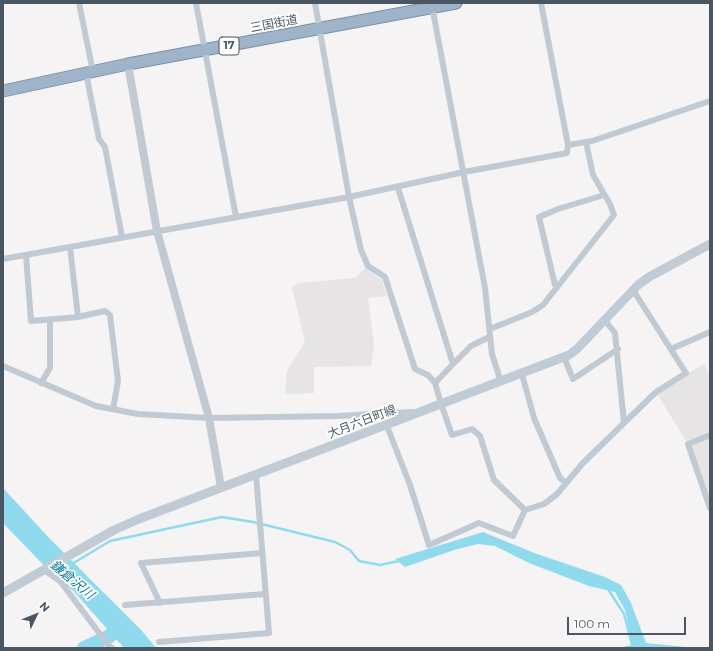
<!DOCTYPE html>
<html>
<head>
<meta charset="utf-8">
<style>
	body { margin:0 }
	#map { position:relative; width:713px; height:651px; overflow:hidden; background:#f5f3f3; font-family:Montserrat,sans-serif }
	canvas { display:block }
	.frame { position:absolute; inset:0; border:4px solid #4a5661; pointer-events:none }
	.north { position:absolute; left:16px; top:595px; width:40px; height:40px; -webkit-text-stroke:3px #fff; paint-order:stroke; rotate:47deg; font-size:11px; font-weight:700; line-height:16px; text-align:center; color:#4a5661 }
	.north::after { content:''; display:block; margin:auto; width:14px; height:18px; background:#4a5661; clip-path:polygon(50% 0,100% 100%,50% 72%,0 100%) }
	.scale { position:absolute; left:567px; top:617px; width:119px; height:18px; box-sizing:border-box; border:2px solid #4a5661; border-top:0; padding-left:5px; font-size:12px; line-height:14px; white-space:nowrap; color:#4a5661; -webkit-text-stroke:3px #fff; paint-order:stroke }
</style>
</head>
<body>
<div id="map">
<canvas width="713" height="651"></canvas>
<div class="frame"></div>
<div class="north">N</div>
<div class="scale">100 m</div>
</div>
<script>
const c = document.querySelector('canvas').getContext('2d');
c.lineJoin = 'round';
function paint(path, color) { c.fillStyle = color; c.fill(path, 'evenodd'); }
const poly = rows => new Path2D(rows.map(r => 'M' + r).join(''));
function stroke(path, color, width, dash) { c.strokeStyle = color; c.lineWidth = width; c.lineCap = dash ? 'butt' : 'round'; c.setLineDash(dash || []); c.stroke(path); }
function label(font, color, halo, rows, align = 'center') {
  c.font = font + ' Montserrat,"Noto Sans JP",sans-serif'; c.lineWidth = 3.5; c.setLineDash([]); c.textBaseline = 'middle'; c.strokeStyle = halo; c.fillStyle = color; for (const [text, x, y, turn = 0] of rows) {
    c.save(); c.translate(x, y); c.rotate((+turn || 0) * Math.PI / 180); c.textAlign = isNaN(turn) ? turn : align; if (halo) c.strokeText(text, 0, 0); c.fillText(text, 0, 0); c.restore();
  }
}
paint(poly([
	[365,268,382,280,387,296,368,298,374,345,371,366,314,367,314,393,285,394,287,371,305,342,292,287,299,283,355,278],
	[704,364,710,375,710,508,688,444,656,392]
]), '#e6e4e5');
paint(poly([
	[3,488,50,539,142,631,156,648,124,648,69,586,42,548,3,508],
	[483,532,537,554,605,577,621,585,631,603,646,643,695,648,617,648,632,645,625,610,615,592,589,586,529,563,495,546,478,544,454,550,405,567,395,559]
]), '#90daee');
stroke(poly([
	[72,564,110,541,222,517,253,522,335,542,350,550,359,561,380,565,399,561],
	[608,589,624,614,633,648]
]), '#90daee', 2.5);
stroke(poly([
	[3,513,59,571,74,583],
	[84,648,108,637,122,627]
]), '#90daee', 14);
const trunk = poly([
	[3,91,128,64,456,3]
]);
stroke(trunk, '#7690ad', 13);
stroke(poly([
	[79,3,93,72],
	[196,3,236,217],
	[315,3,349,197,361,250,368,266,385,277,415,369,428,375,435,383],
	[432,6,485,288,492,354,501,382],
	[86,73,99,139,105,147,122,237],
	[568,145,592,141,710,101],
	[70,247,78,317],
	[26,255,31,321,78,317,105,311,110,315,118,381,113,409],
	[3,259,349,197,464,172,567,153,568,145,541,3],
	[557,287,555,285,539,217,558,209,604,195],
	[490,329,532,312,543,305,614,215,610,204,593,175,586,142],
	[671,349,710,332],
	[564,357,573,379,618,349],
	[453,364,471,346,489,337],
	[3,366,96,406,138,414,209,418,339,416,412,412],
	[522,374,534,418,560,478,566,483],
	[41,383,50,368,50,320],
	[624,423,656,392,686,373,633,290],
	[387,426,410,485,429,545,479,523,513,536,525,510,494,480,480,436,472,429,452,435,441,404,435,383,453,364,398,188],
	[710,435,688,444,710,508],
	[525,510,544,504,557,494,583,463,624,423,615,333,604,319],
	[44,570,60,581,109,646,112,648],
	[160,603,141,563,262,553],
	[125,605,265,594],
	[159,642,269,633,256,475]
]), '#c1cad2', 6);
stroke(poly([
	[128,64,157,231,209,418,221,487]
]), '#c1cad2', 8);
stroke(poly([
	[3,593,114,530,139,519,569,355,577,349,638,285,649,277,710,244]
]), '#c1cbd6', 9);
stroke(trunk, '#9fb4c9', 11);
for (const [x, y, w] of [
	[229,46,20]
]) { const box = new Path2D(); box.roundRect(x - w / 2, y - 9, w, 18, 3); c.fillStyle = '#fff'; c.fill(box); stroke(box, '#4a5661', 1); }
label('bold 11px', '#4a5661', null, [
	["17",229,46]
]);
label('12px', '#4a5661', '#fff', [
	["三国街道",274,24,-11],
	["大月六日町線",362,422,-21]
]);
label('italic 13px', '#0c7c9b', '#fff', [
	["鎌倉沢川",72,580,40]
]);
</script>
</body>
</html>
